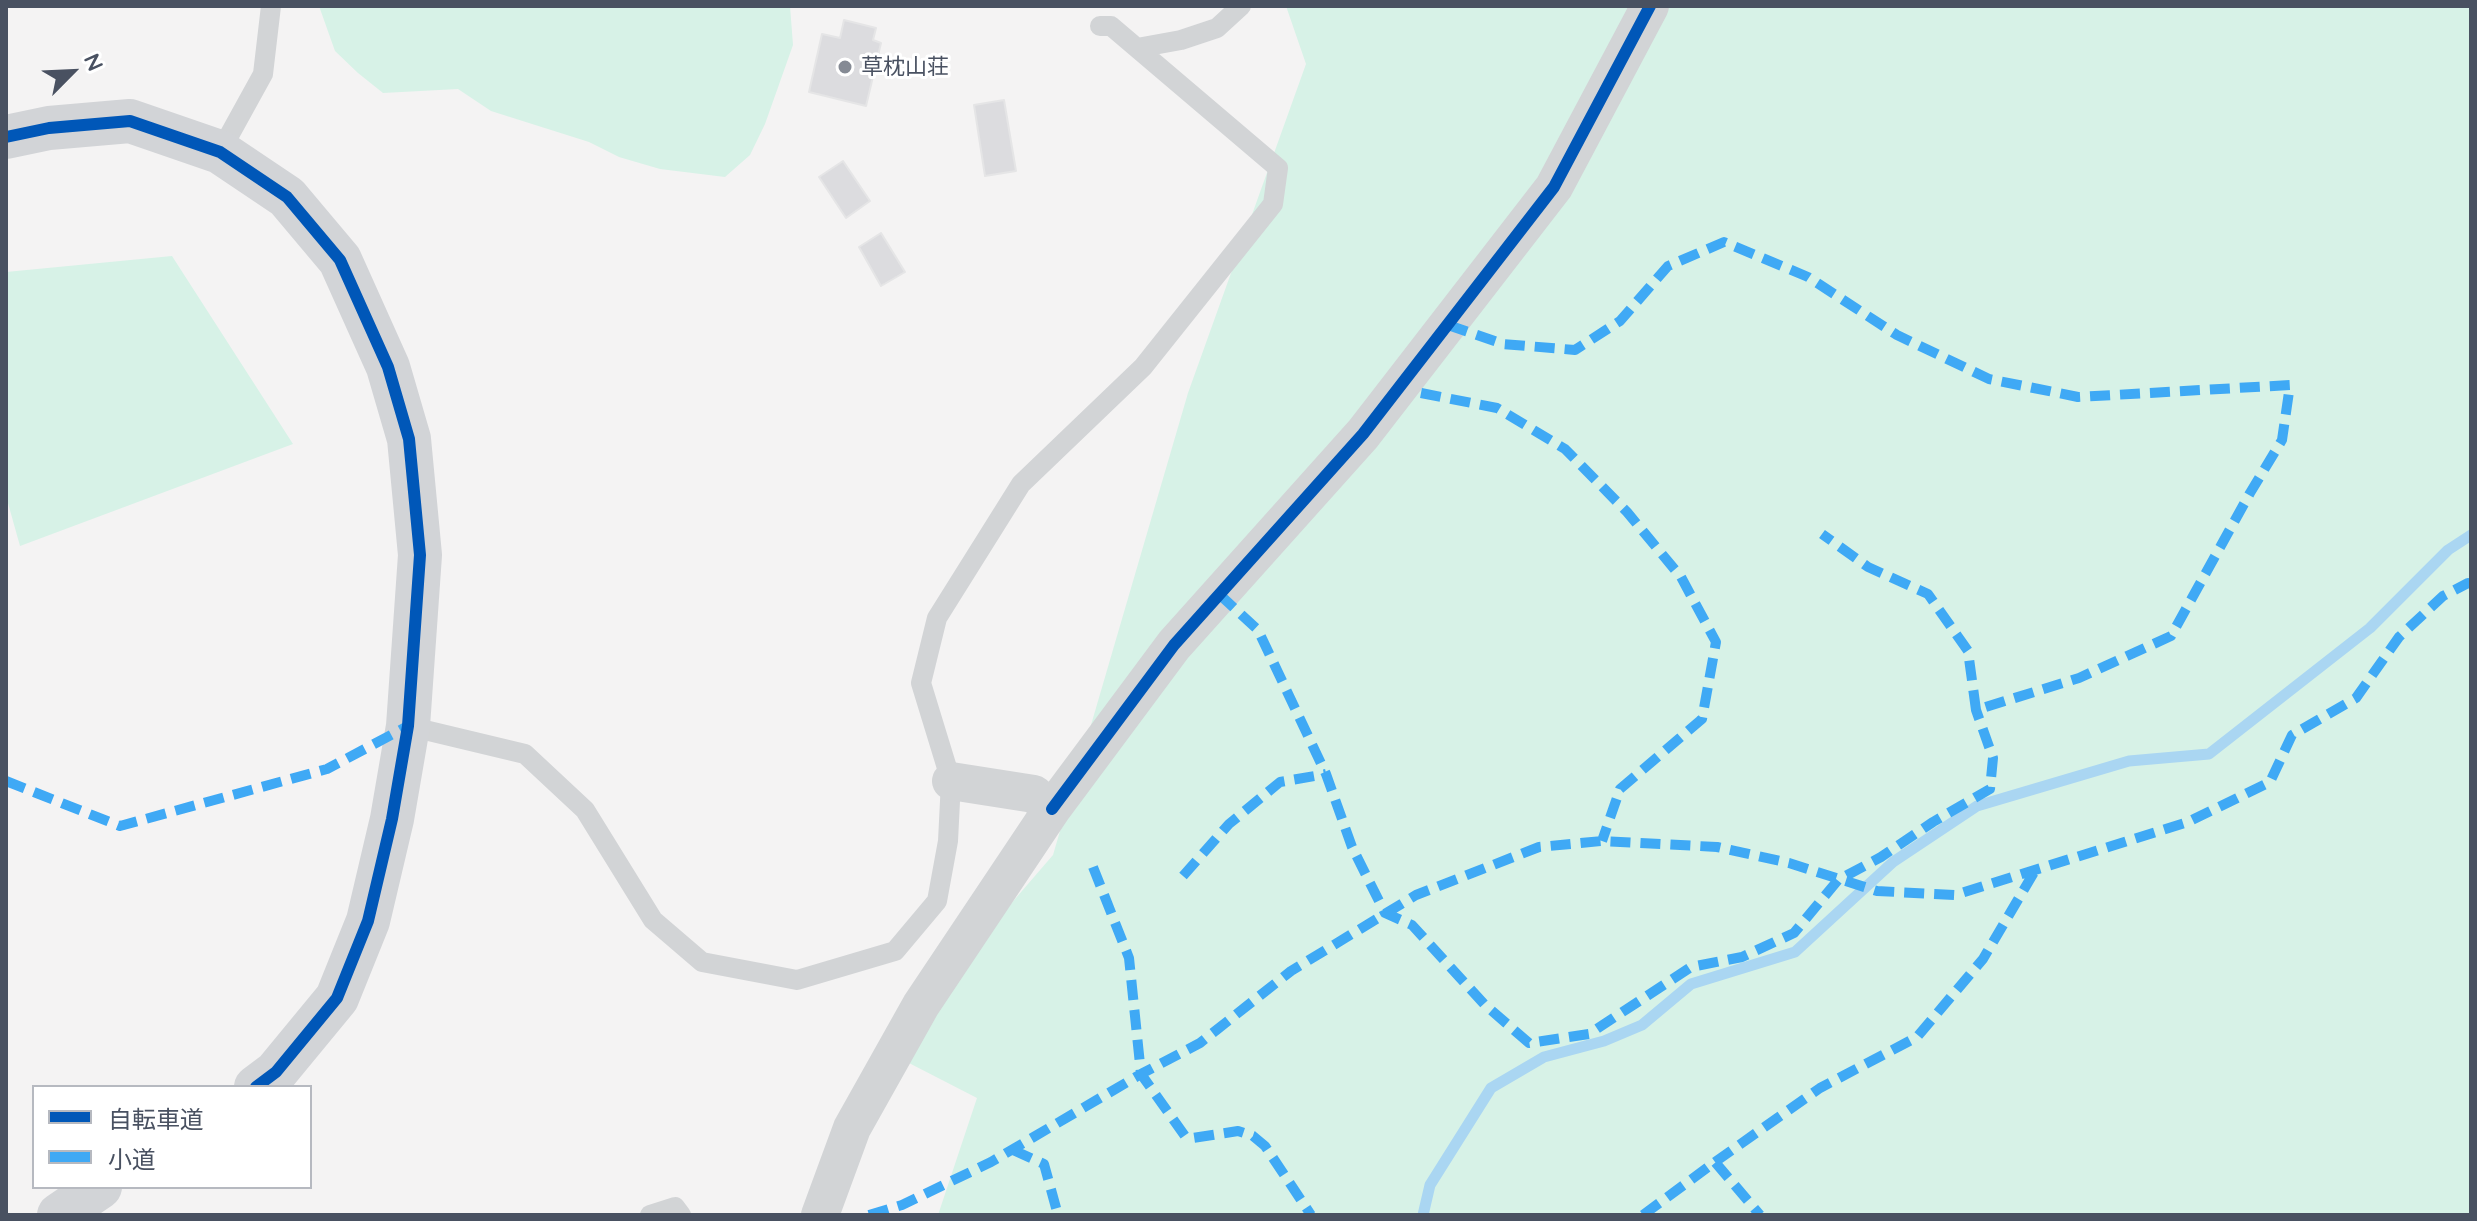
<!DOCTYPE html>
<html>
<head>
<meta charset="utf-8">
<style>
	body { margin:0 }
	#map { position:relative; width:2477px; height:1221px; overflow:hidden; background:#f4f3f3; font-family:Quicksand,"Noto Sans JP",sans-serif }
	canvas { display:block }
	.frame { position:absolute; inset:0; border:8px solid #495161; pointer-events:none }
	.legend { position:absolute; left:32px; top:1085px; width:280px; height:104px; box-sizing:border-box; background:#fff; border:2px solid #b6b9c0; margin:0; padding:10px 14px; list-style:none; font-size:24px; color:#495161 }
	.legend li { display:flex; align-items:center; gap:16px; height:40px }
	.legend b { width:40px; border:2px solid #b6b9c0 }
	.north { position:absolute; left:32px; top:32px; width:80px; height:80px; -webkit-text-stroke:6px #fff; paint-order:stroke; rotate:66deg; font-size:22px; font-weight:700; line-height:32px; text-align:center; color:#495161 }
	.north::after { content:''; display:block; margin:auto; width:28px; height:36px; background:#495161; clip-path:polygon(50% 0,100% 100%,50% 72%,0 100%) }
</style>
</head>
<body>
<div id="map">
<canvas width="2477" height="1221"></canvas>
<div class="frame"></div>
<ul class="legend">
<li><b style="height:10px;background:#0057b8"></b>自転車道</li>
<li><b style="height:10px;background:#3fa9f5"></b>小道</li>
</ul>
<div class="north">N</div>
</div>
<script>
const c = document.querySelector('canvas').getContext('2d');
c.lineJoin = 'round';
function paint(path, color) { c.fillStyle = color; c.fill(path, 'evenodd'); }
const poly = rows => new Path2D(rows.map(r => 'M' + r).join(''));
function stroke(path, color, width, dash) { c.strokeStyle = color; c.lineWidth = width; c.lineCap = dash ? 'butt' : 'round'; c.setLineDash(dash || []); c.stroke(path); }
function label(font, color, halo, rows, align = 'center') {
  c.font = font + ' Quicksand,"Noto Sans JP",sans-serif'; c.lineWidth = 6; c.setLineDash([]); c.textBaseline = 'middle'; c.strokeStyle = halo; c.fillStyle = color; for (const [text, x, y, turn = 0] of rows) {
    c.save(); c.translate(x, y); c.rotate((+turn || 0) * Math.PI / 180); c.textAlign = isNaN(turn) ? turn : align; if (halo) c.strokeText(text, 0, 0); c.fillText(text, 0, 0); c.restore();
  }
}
paint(poly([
	[319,6,790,6,793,45,765,124,750,155,725,177,660,169,619,157,589,142,491,111,458,89,383,93,358,73,335,51],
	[1286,6,2471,6,2471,1215,938,1215,977,1098,907,1062,990,928,1053,855,1188,393,1306,64],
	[172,256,293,444,20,546,6,496,6,272]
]), '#d7f2e7');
stroke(poly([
	[1423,1215,1430,1185,1491,1088,1544,1057,1604,1041,1642,1025,1691,984,1795,952,1893,862,1977,806,2129,761,2209,754,2370,628,2448,550,2471,535]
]), '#aad6f2', 11);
const building = poly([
	[844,20,876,28,873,40,881,43,866,106,809,92,822,34,840,38,844,20],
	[1004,100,1016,171,985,176,974,105,1004,100],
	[843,161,870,201,846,218,819,177,843,161],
	[881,233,905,272,881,286,859,247,881,233]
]);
paint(building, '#dcdcdf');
stroke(building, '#e5e5e6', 2);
stroke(poly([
	[1137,48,1181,40,1217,28,1241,6],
	[220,152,263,74,271,6],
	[408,726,525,754,585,810,653,920,702,962,797,980,895,951,937,901,948,841,951,781,921,683,937,618,1021,484,1143,367,1273,204,1278,168,1111,26,1100,26],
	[650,1215,675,1207,681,1215]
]), '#d2d4d6', 20);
stroke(poly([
	[1052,809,1174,645,1363,434,1554,187,1650,6],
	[820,1215,852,1128,921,1005,1052,809,1034,794,951,781]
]), '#d2d4d6', 38);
stroke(poly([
	[6,137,49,128,130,121,220,152,287,197,340,260,388,367,409,439,420,555,408,726,392,819,368,921,337,998,276,1072,256,1087],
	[59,1215,100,1187]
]), '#d2d4d7', 44);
stroke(poly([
	[1448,325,1503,344,1575,350,1620,321,1668,266,1724,242,1808,277,1897,335,1989,379,2078,397,2290,385,2282,440,2250,493,2171,636,2079,678,1976,710,1968,651,1928,594,1868,567,1822,534],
	[1421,393,1497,408,1565,449,1627,512,1681,577,1716,642,1702,719,1620,789,1602,841],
	[1219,594,1258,630,1326,774,1352,847,1385,913,1412,925,1484,1004,1529,1043,1589,1034,1691,967,1742,957,1794,933,1838,880,1881,857,1933,822,1990,789,1993,758,1976,710],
	[6,781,120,826,327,769,408,726],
	[1093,867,1129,958,1141,1074,1185,1136,1193,1138,1238,1131,1253,1136,1265,1146,1311,1215],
	[1183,876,1229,824,1280,782,1326,774],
	[1013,1150,1044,1164,1058,1215],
	[1715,1162,1820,1088,1917,1037,1983,959,2036,869],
	[869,1215,902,1205,991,1162,1141,1074,1200,1043,1291,971,1416,895,1539,847,1602,841,1717,847,1789,863,1877,891,1955,895,2188,822,2270,782,2292,735,2356,698,2399,637,2443,596,2468,583,2471,584],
	[1643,1215,1715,1162,1760,1215]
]), '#3fa9f5', 10, [20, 10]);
stroke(poly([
	[6,137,49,128,130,121,220,152,287,197,340,260,388,367,409,439,420,555,408,726,392,819,368,921,337,998,276,1072,256,1087],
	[1052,809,1174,645,1363,434,1554,187,1650,6]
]), '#0057b8', 12);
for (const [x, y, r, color] of [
	[845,67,8,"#858a94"]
]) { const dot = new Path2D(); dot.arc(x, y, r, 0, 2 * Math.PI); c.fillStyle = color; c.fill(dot); stroke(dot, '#fff', 3); }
label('22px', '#495161', '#fff', [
	["草枕山荘",861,67]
], 'left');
</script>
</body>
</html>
